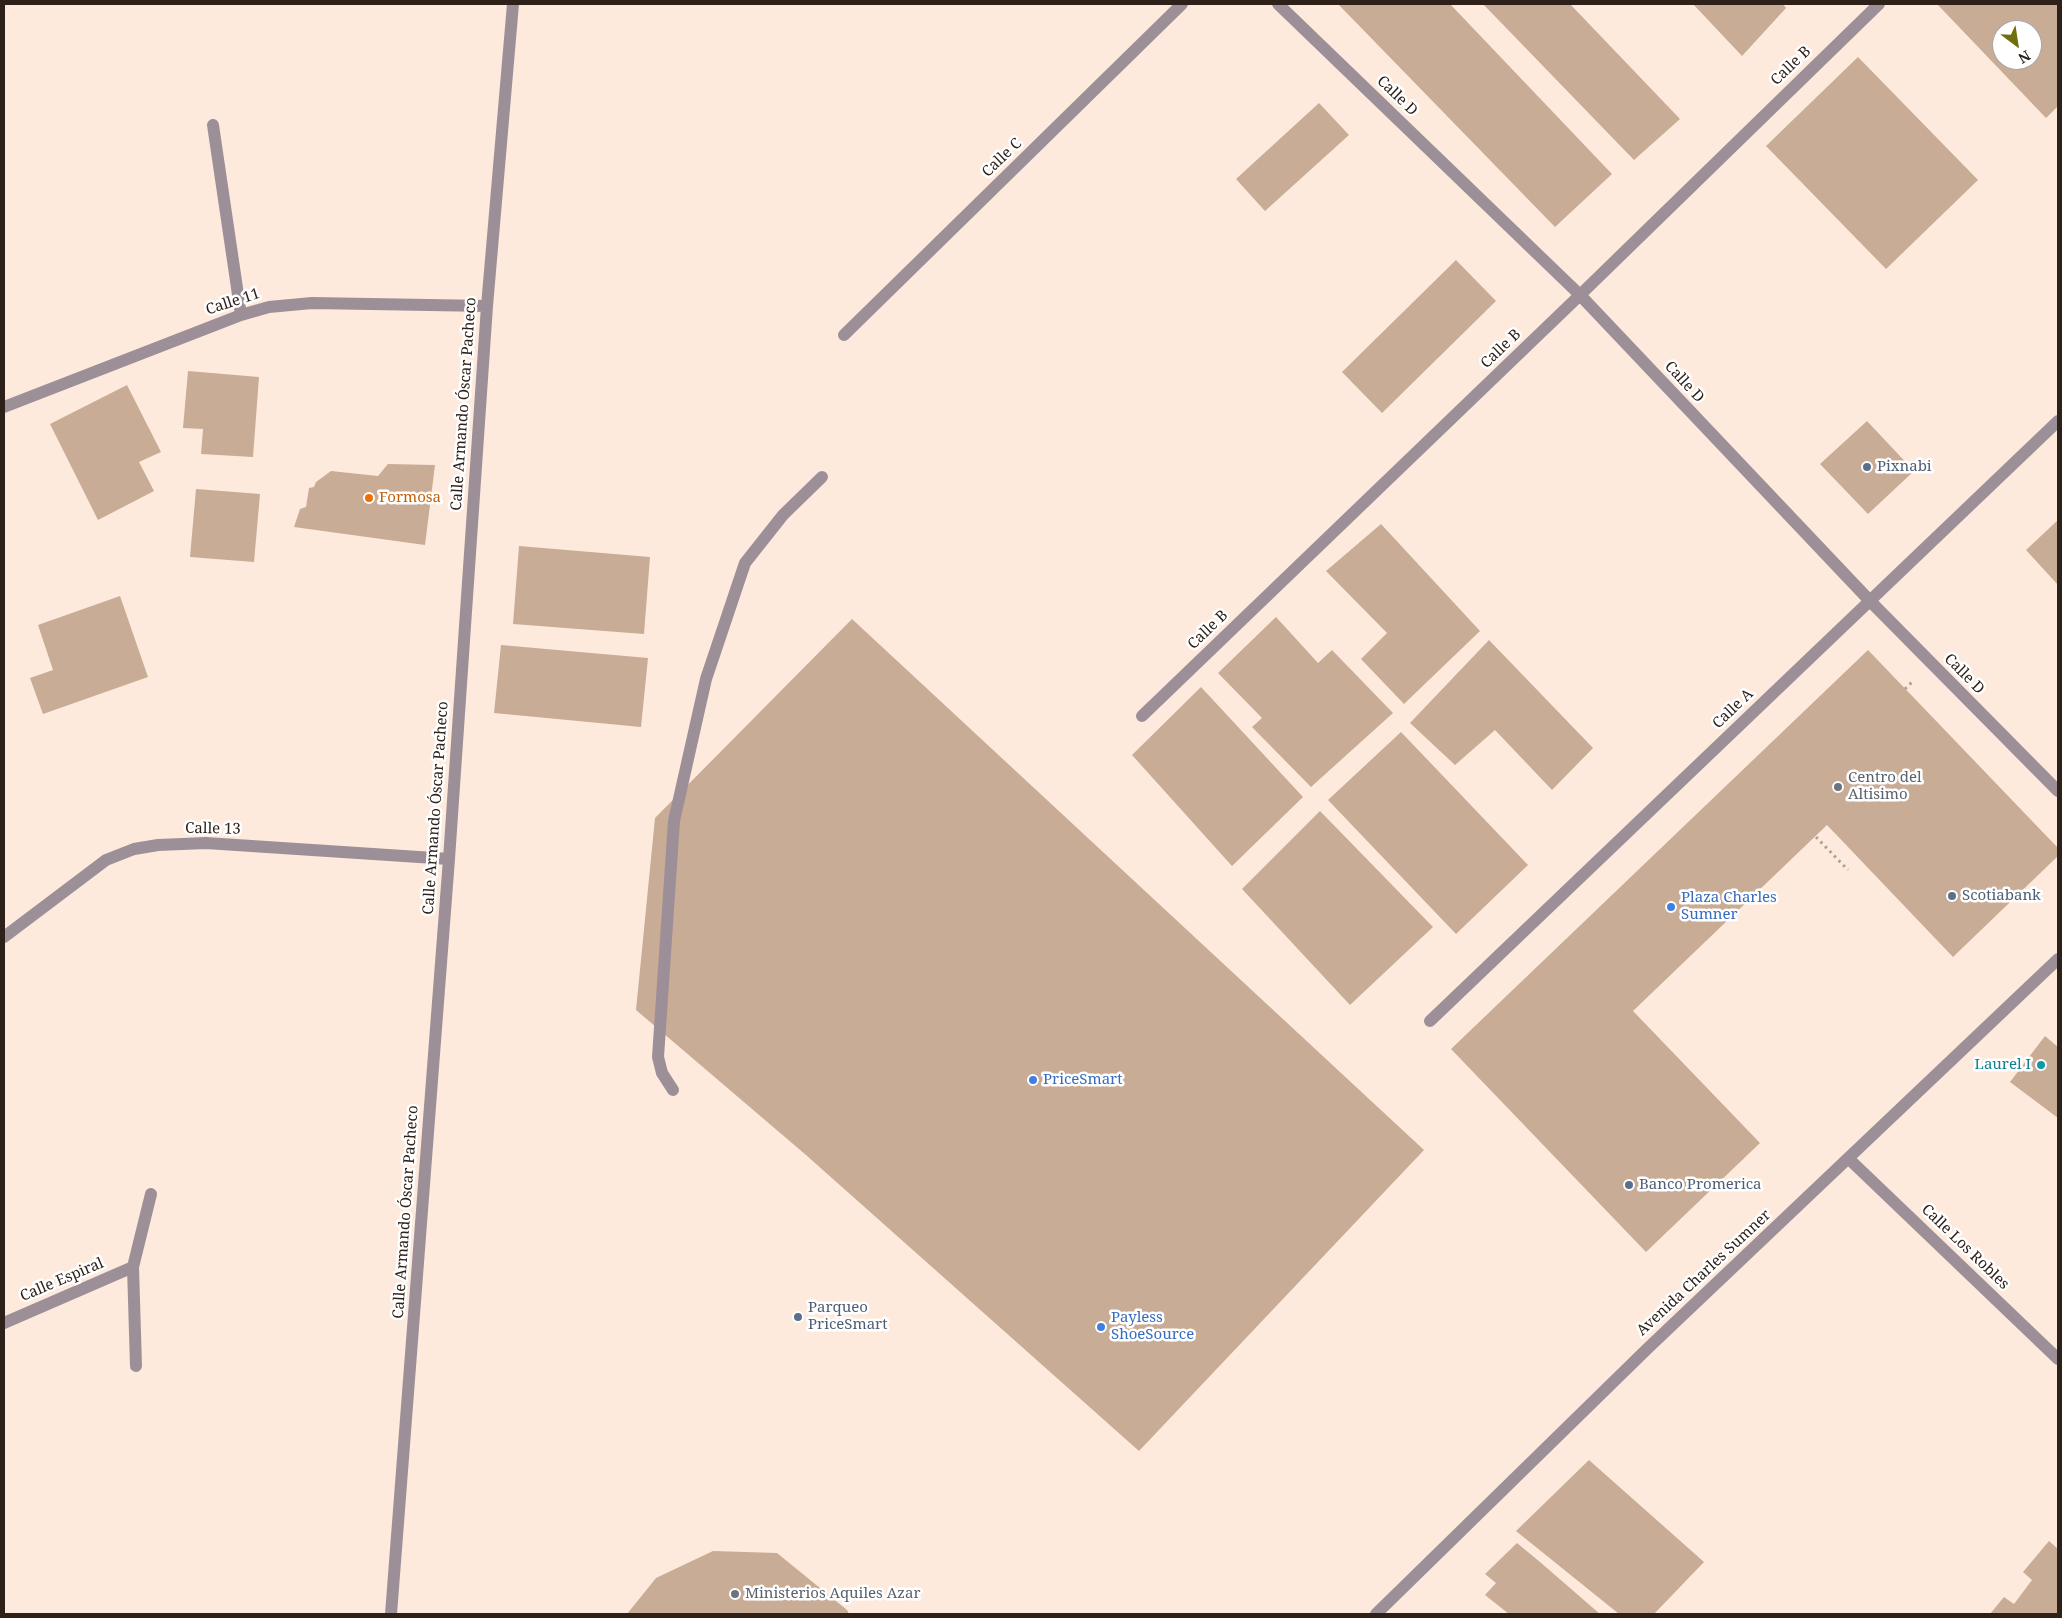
<!DOCTYPE html>
<html>
<head>
<meta charset="utf-8">
<style>
	body { margin:0 }
	#map { position:relative; width:2062px; height:1618px; overflow:hidden; background:#fdeadd; font-family:"Noto Serif",serif }
	canvas { display:block }
	.frame { position:absolute; inset:0; border:5px solid #2d2119; pointer-events:none }
	.north { position:absolute; left:1992px; top:20px; width:50px; height:50px; box-sizing:border-box; background:#fff; border:1px solid #aba6a3; border-radius:50%; rotate:149deg; font-size:14px; font-weight:700; line-height:20px; text-align:center; color:#2d2119 }
	.north::after { content:''; display:block; margin:auto; width:18px; height:22px; background:#716e0e; clip-path:polygon(50% 0,100% 100%,50% 72%,0 100%) }
</style>
</head>
<body>
<div id="map">
<canvas width="2062" height="1618"></canvas>
<div class="frame"></div>
<div class="north">N</div>
</div>
<script>
const c = document.querySelector('canvas').getContext('2d');
c.lineJoin = 'round';
function paint(path, color) { c.fillStyle = color; c.fill(path, 'evenodd'); }
const poly = rows => new Path2D(rows.map(r => 'M' + r).join(''));
function stroke(path, color, width, dash) { c.strokeStyle = color; c.lineWidth = width; c.lineCap = dash ? 'butt' : 'round'; c.setLineDash(dash || []); c.stroke(path); }
function label(font, color, halo, rows, align = 'center') {
  c.font = font + ' "Noto Serif",serif'; c.lineWidth = 5; c.setLineDash([]); c.textBaseline = 'middle'; c.strokeStyle = halo; c.fillStyle = color; for (const [text, x, y, turn = 0] of rows) {
    c.save(); c.translate(x, y); c.rotate((+turn || 0) * Math.PI / 180); c.textAlign = isNaN(turn) ? turn : align; if (halo) c.strokeText(text, 0, 0); c.fillText(text, 0, 0); c.restore();
  }
}
paint(poly([
	[1338,4,1450,4,1612,174,1555,227],
	[1483,4,1570,4,1680,119,1634,160],
	[1693,4,1783,4,1786,8,1742,56],
	[1937,4,2058,4,2058,106,2046,118],
	[2002,30,2032,30,2032,60,2002,60],
	[1858,57,1978,180,1886,269,1766,146],
	[1319,103,1349,135,1265,211,1236,179],
	[1456,260,1496,301,1382,413,1342,372],
	[188,371,259,377,253,457,201,454,203,429,183,428],
	[127,385,161,452,139,462,154,491,98,520,50,424],
	[1867,421,1914,471,1868,514,1820,464],
	[388,464,435,465,425,545,294,527,300,509,306,507,309,488,314,487,316,482,331,471,378,476],
	[196,489,260,494,254,562,190,557],
	[2058,520,2058,585,2026,550],
	[1381,524,1480,631,1404,704,1361,659,1387,633,1326,571],
	[519,546,650,557,644,634,513,624],
	[120,596,148,677,43,714,30,678,53,670,38,625],
	[1276,617,1318,663,1332,650,1393,713,1311,787,1252,727,1262,718,1218,673],
	[852,619,1424,1150,1139,1451,806,1155,636,1010,655,818],
	[1489,640,1593,748,1552,790,1495,730,1455,765,1410,723],
	[501,645,648,658,641,727,494,713],
	[1868,650,2058,848,2058,856,1953,957,1827,825,1633,1011,1760,1143,1646,1252,1451,1049],
	[1201,687,1303,797,1232,866,1132,755],
	[1401,732,1528,865,1456,934,1328,800],
	[1320,811,1433,927,1350,1005,1242,889],
	[2045,1036,2058,1047,2058,1118,2010,1082],
	[1589,1460,1704,1562,1654,1614,1619,1614,1516,1531],
	[2049,1541,2058,1549,2058,1614,1990,1614,2004,1597,2014,1604,2032,1580,2023,1572],
	[1517,1543,1540,1562,1600,1614,1509,1614,1485,1595,1496,1583,1485,1574],
	[713,1551,777,1553,847,1610,849,1614,627,1614,656,1578]
]), '#c8ac95');
stroke(poly([
	[1905,689,1913,681],
	[1816,837,1848,870]
]), '#af9f94', 3, [2.5, 4]);
stroke(poly([
	[673,1090,662,1073,658,1057,674,821,706,679,745,563,783,515,822,477]
]), '#9d8f98', 12);
stroke(poly([
	[1278,4,1580,295,1870,601,2058,791],
	[213,125,241,315],
	[844,335,1182,4],
	[4,407,241,315,269,307,312,303,487,306],
	[1142,716,1580,295,1879,4],
	[4,937,106,860,134,849,158,845,206,843,449,859],
	[1430,1021,2058,421],
	[1849,1159,2058,1359],
	[4,1323,133,1267],
	[136,1366,133,1267,151,1194],
	[391,1614,449,859,487,306,513,4]
]), '#9d8f98', 12);
stroke(poly([
	[1376,1614,1647,1349,2058,959]
]), '#9d8f98', 12);
for (const [x, y, r, color] of [
	[1867,467,5,"#5c6f8a"],
	[369,498,5,"#e8710a"],
	[1838,787,5,"#6b7280"],
	[1952,896,5,"#5c6f8a"],
	[1671,907,5,"#3f7fe0"],
	[2041,1065,5,"#0f9aa8"],
	[1033,1080,5,"#3f7fe0"],
	[1629,1185,5,"#5c6f8a"],
	[798,1317,5,"#5c6f8a"],
	[1101,1327,5,"#3f7fe0"],
	[735,1594,5,"#6b7280"]
]) { const dot = new Path2D(); dot.arc(x, y, r, 0, 2 * Math.PI); c.fillStyle = color; c.fill(dot); stroke(dot, '#fff', 2); }
label('15px', '#2d2119', '#fff', [
	["Calle B",1791,66,-44],
	["Calle D",1397,96,44],
	["Calle C",1002,158,-44],
	["Calle 11",233,302,-18],
	["Calle B",1501,349,-44],
	["Calle D",1684,382,47],
	["Calle Armando Óscar Pacheco",464,404,-86],
	["Calle B",1208,630,-44],
	["Calle D",1964,674,45],
	["Calle A",1733,709,-44],
	["Calle Armando Óscar Pacheco",436,808,-86],
	["Calle 13",213,829,1],
	["Calle Armando Óscar Pacheco",406,1212,-86],
	["Calle Los Robles",1965,1247,44],
	["Avenida Charles Sumner",1704,1273,-43],
	["Calle Espiral",62,1280,-23]
]);
label('15px', '#4e5e75', '#fff', [
	["Pixnabi",1877,467],
	["Scotiabank",1962,896],
	["Banco Promerica",1639,1185],
	["Parqueo",808,1308],
	["PriceSmart",808,1325]
], 'left');
label('15px', '#c56008', '#fff', [
	["Formosa",379,498]
], 'left');
label('15px', '#5b616d', '#fff', [
	["Centro del",1848,778],
	["Altisimo",1848,795],
	["Ministerios Aquiles Azar",745,1594]
], 'left');
label('15px', '#366cbe', '#fff', [
	["Plaza Charles",1681,898],
	["Sumner",1681,915],
	["PriceSmart",1043,1080],
	["Payless",1111,1318],
	["ShoeSource",1111,1335]
], 'left');
label('15px', '#0d838f', '#fff', [
	["Laurel I",2031,1065]
], 'right');
</script>
</body>
</html>
